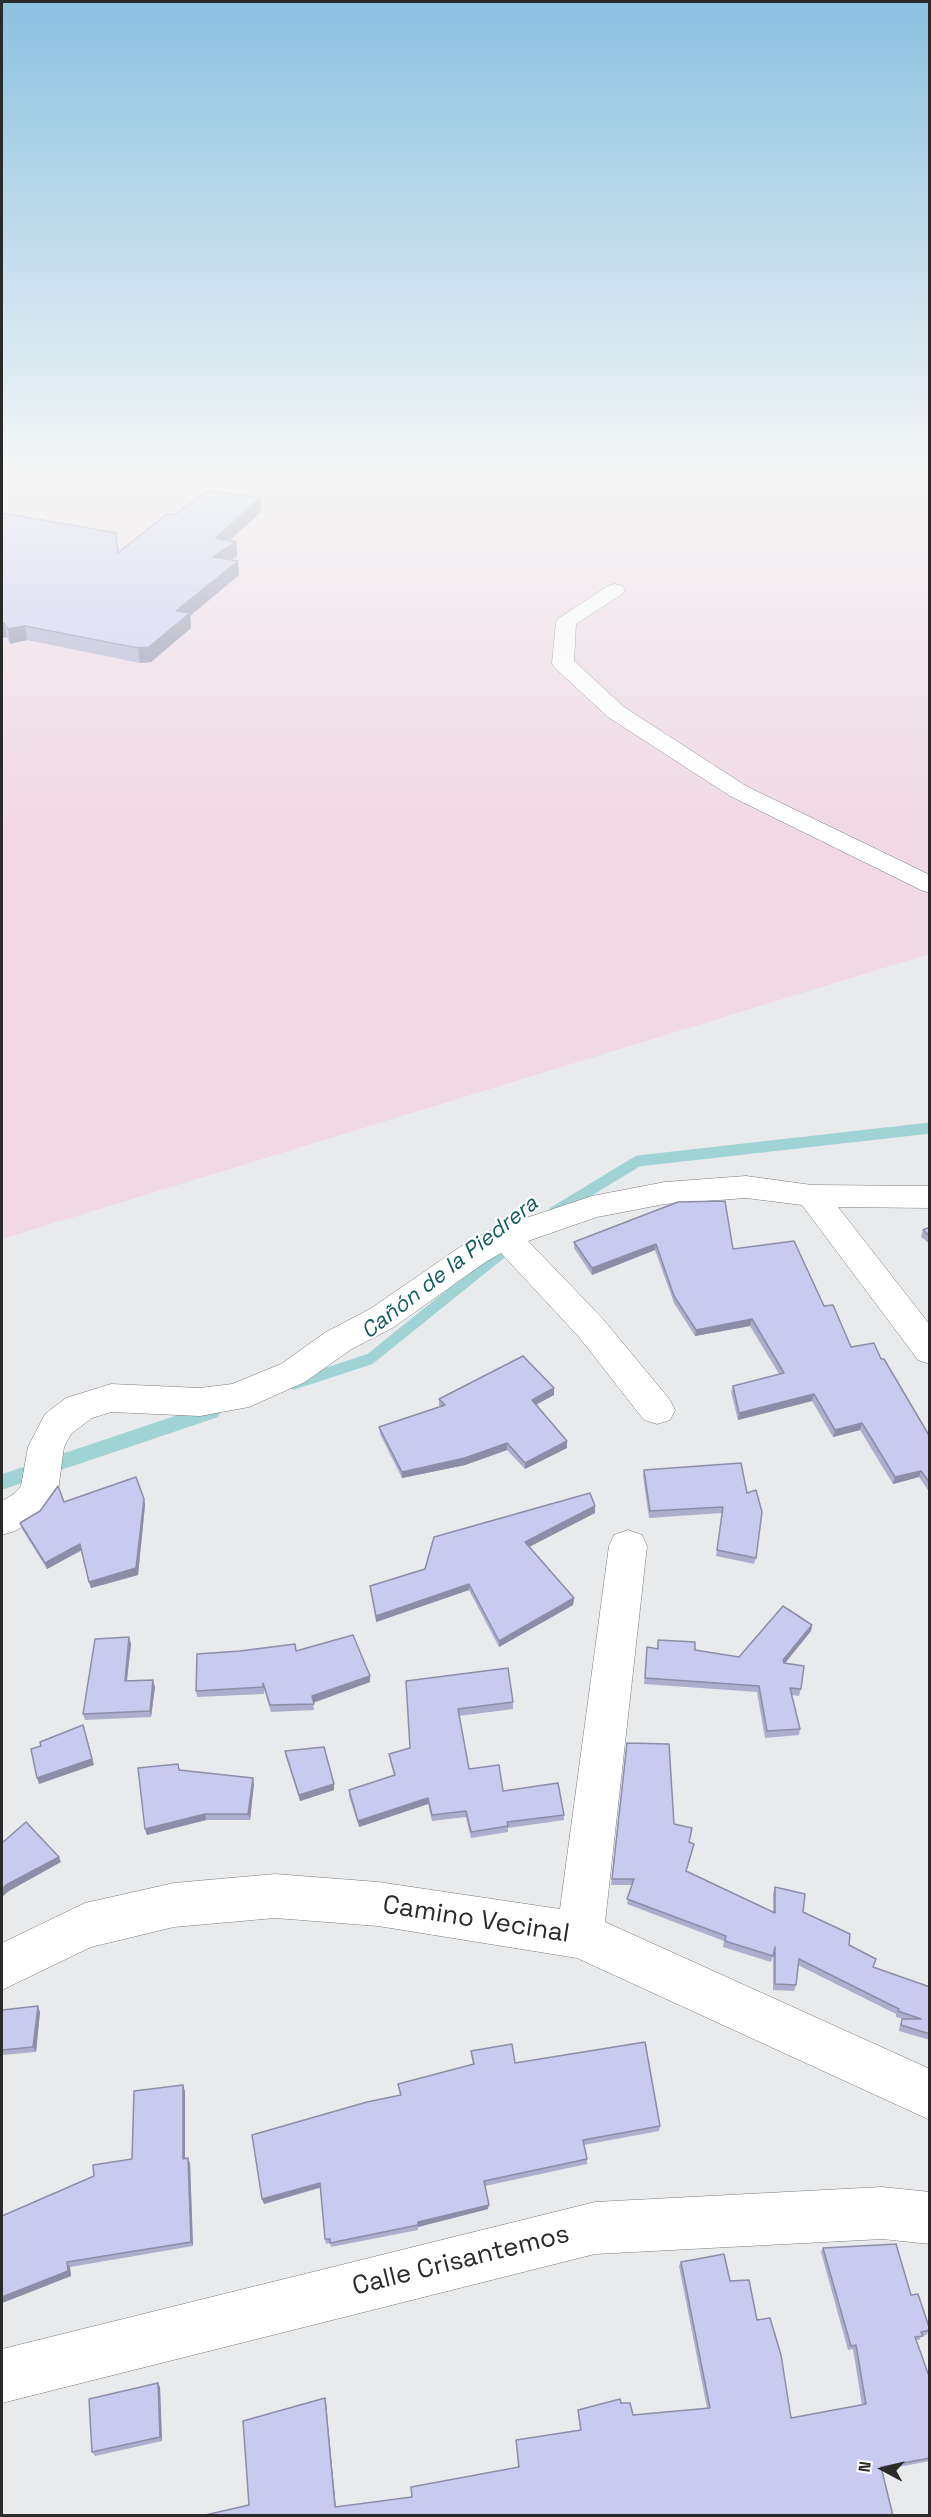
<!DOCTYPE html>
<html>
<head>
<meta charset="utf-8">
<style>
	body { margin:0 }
	#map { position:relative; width:931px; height:2517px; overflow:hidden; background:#e9eaec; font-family:"Space Grotesk",sans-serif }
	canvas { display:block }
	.frame { position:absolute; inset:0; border:3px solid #2a2a2b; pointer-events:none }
	.north { position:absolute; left:853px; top:2439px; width:60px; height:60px; -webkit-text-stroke:4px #fff; paint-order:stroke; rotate:277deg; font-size:16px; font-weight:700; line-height:24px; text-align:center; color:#2a2a2b }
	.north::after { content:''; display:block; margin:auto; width:21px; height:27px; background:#2a2a2b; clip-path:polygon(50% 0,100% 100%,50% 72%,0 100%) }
</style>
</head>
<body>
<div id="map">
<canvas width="931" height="2517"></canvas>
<div class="frame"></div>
<div class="north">N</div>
</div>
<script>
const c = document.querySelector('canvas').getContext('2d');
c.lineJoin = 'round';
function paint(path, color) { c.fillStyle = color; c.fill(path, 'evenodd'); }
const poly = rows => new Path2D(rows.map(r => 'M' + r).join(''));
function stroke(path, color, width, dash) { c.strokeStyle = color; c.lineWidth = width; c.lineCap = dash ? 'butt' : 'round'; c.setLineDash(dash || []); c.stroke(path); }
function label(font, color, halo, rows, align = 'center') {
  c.font = font + ' "Space Grotesk",sans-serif'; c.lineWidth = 4.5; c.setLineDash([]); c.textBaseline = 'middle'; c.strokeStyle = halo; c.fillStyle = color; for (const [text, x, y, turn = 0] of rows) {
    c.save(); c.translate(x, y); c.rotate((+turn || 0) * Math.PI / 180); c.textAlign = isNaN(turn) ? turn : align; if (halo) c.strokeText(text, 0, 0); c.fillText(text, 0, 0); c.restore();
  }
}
paint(poly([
	[2,473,929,473,929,954,2,1239]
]), '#f0d9e5');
stroke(poly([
	[554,1212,638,1161,930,1128],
	[294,1384,370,1359,514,1243]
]), '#a0d4d4', 11);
stroke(poly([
	[2,1482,213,1411]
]), '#a0d4d4', 15);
const minor = poly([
	[615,584,622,586,625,590,622,594,576,624,574,661,624,707,746,786,930,875,930,893,921,890,730,796,608,717,555,668,552,663,556,622,559,618,608,586,615,584],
	[746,1176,812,1185,930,1186,930,1208,838,1207,930,1325,930,1364,918,1360,802,1205,746,1198,665,1204,597,1217,528,1241,603,1319,670,1400,675,1410,670,1420,657,1424,644,1420,579,1337,501,1253,484,1263,394,1327,350,1350,305,1382,249,1407,200,1416,111,1412,92,1418,71,1434,64,1447,58,1491,52,1502,40,1516,15,1531,2,1535,2,1501,14,1494,21,1486,28,1447,45,1414,66,1398,111,1384,200,1388,232,1384,281,1364,326,1332,370,1309,460,1247,493,1229,592,1196,665,1182,746,1176],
	[628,1530,642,1535,647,1546,605,1922,930,2069,930,2120,577,1958,378,1926,275,1918,174,1927,91,1947,2,1990,2,1943,85,1903,174,1883,275,1874,378,1882,560,1909,609,1546,614,1535,628,1530],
	[882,2187,930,2192,930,2244,882,2239,595,2254,2,2403,2,2349,595,2202,882,2187]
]);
stroke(minor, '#797b7c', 1);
paint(minor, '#fff');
paint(poly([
	[261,512,230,540,236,542,237,556,231,560,238,561,239,575,190,616,191,628,151,662,140,663,27,640,10,644,7,637,2,638,2,513,119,553,174,515],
	[678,1202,733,1249,824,1306,851,1347,881,1359,930,1437,930,1493,919,1477,893,1484,860,1430,833,1437,812,1401,738,1420,731,1392,733,1386,779,1374,750,1326,695,1336,674,1303,655,1250,592,1275,574,1248,574,1242],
	[930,1227,930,1244,921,1237,923,1230],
	[554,1395,536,1404,567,1441,567,1448,525,1469,507,1450,465,1465,402,1478,380,1434,379,1427,440,1407,439,1405,439,1399],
	[644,1470,747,1493,756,1558,754,1564,716,1556,722,1513,649,1518,643,1476],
	[144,1499,145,1505,138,1575,91,1588,81,1551,47,1569,22,1529,20,1523,40,1511,64,1502],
	[595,1506,595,1513,529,1547,574,1598,573,1605,499,1647,469,1590,376,1622,370,1586,425,1569],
	[812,1625,811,1631,784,1663,801,1689,799,1696,792,1695,800,1729,799,1735,765,1738,757,1692,644,1684,647,1647,657,1649,658,1640,695,1650,739,1657],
	[129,1637,131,1644,127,1681,155,1687,151,1717,85,1720,83,1714],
	[296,1651,370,1676,370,1682,313,1702,314,1710,271,1712,264,1689,264,1694,197,1697,196,1691],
	[406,1681,513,1702,513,1709,459,1716,469,1769,503,1791,564,1815,564,1820,508,1828,508,1832,471,1838,466,1817,432,1821,428,1804,359,1827,349,1796,349,1790,394,1776,390,1760,389,1754,410,1748],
	[627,1743,674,1824,689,1842,693,1850,686,1872,773,1912,773,1893,775,1887,803,1912,849,1945,873,1967,930,1987,930,2040,899,2031,900,2024,903,2019,896,2017,896,2014,798,1965,796,1985,794,1991,773,1990,773,1956,771,1962,723,1947,724,1941,627,1904,632,1885,611,1885],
	[285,1751,334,1790,300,1801,286,1757],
	[178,1764,179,1770,254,1784,250,1820,206,1820,147,1835,145,1829],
	[2,2010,40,2012,36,2052,2,2055],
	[471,2051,515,2063,660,2126,659,2131,584,2145,587,2159,587,2164,485,2186,488,2209,418,2227,418,2230,331,2247,330,2243,326,2244,325,2239,320,2188,264,2204,262,2199,400,2095,398,2084,473,2065],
	[185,2091,185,2159,190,2163,193,2246,70,2267,71,2276,2,2303,132,2159],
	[896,2244,911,2295,918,2294,930,2330,926,2335,922,2336,919,2340,916,2340,930,2379,930,2461,882,2470,893,2516,201,2516,249,2505,243,2421,325,2398,336,2507,412,2497,411,2487,518,2467,516,2440,580,2430,578,2414,578,2410,620,2399,621,2403,630,2403,633,2415,707,2408,679,2266,681,2262,724,2254,730,2281,749,2280,757,2320,770,2318,781,2355,791,2418,862,2405,853,2349,848,2350,821,2252,823,2248],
	[160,2387,162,2441,95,2456,92,2452]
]), '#adaece');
paint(poly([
	[260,498,261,512,217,552,216,538],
	[236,542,237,556,215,571,213,557],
	[238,561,239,575,190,616,191,628,151,662,140,663,138,648,176,611],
	[2,623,4,623,7,637,2,638],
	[25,626,27,640,10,644,8,629],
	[656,1244,655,1250,592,1275,592,1268],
	[752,1319,750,1326,695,1336,696,1330],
	[554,1388,554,1395,532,1407,532,1400],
	[814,1394,812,1401,738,1420,739,1413],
	[862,1423,860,1430,833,1437,835,1430],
	[567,1441,567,1448,525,1469,525,1463],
	[507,1443,507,1450,465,1465,402,1478,402,1472],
	[921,1471,919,1477,893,1484,895,1477],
	[144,1499,145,1505,138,1575,91,1588,89,1582],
	[595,1506,595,1513,525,1549,525,1542],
	[80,1544,81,1550,47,1569,45,1563],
	[469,1584,469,1590,376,1622,376,1616],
	[574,1598,573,1605,499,1647,499,1641],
	[812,1625,811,1631,782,1667,783,1660],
	[129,1637,131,1644,126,1687,125,1681],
	[370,1676,370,1682,313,1703,312,1696],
	[153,1680,155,1687,151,1717,150,1711],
	[83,1725,94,1765,39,1784,37,1778],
	[253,1778,254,1784,250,1820,248,1814],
	[334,1784,334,1790,300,1801,299,1795],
	[428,1798,428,1804,359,1827,358,1821],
	[205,1814,206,1820,147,1835,145,1829],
	[59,1857,61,1862,9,1891,2,1897,2,1890,6,1885],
	[38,2006,40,2012,36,2052,33,2047],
	[183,2085,185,2091,185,2164,183,2159],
	[188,2158,190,2163,193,2246,191,2242],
	[320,2183,321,2187,264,2204,262,2199],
	[489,2205,488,2209,418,2227,418,2222],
	[67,2262,70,2267,71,2276,2,2303,2,2297],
	[158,2383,160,2387,162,2441,160,2437],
	[325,2398,326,2402,336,2510,335,2507]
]), '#8d8da8');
const building = poly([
	[208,491,260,498,216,538,236,542,213,557,238,561,176,611,190,613,149,647,138,648,25,626,8,629,4,623,2,623,2,513,116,533,118,553,167,514,174,515,208,491],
	[725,1201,733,1249,794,1241,824,1306,833,1305,851,1347,874,1343,881,1359,884,1359,930,1437,930,1483,921,1471,895,1477,862,1423,835,1430,814,1394,739,1413,733,1386,784,1373,752,1319,696,1330,674,1296,656,1244,592,1268,574,1242,678,1202,725,1201],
	[930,1227,930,1236,923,1230,930,1227],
	[523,1356,554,1388,532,1400,567,1441,525,1463,507,1443,465,1458,402,1472,379,1427,445,1405,439,1399,523,1356],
	[741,1463,747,1493,756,1490,762,1512,756,1558,717,1550,723,1507,650,1511,644,1470,741,1463],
	[136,1477,144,1499,136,1568,89,1582,80,1544,45,1563,20,1523,40,1511,58,1486,64,1502,136,1477],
	[590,1493,595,1506,525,1542,574,1598,499,1641,469,1584,376,1616,370,1586,425,1569,434,1537,590,1493],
	[783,1606,812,1625,783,1660,784,1663,804,1666,801,1689,790,1688,800,1729,767,1731,759,1686,645,1678,647,1647,658,1649,658,1640,695,1642,695,1650,739,1657,783,1606],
	[353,1635,370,1676,312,1696,314,1704,270,1705,263,1683,263,1687,196,1691,197,1654,240,1651,295,1644,296,1651,353,1635],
	[129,1637,125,1681,153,1680,150,1711,83,1714,95,1639,129,1637],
	[508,1668,513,1702,458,1709,469,1769,499,1765,503,1791,558,1783,564,1815,507,1822,508,1826,471,1832,466,1811,432,1815,428,1798,358,1821,349,1790,395,1775,389,1754,410,1748,406,1681,508,1668],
	[83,1725,92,1759,37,1778,31,1749,41,1746,40,1742,83,1725],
	[627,1743,669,1744,674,1824,692,1828,689,1842,694,1844,686,1871,775,1913,775,1887,805,1894,803,1912,850,1934,849,1945,876,1959,873,1967,930,1987,930,2034,901,2025,902,2019,921,2019,898,2011,899,2009,799,1959,796,1985,775,1984,775,1947,773,1956,725,1941,726,1936,627,1899,634,1879,612,1879,627,1743],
	[324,1747,334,1784,299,1795,285,1751,324,1747],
	[178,1764,179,1770,253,1778,248,1814,205,1814,145,1829,138,1768,178,1764],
	[26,1822,59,1857,6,1885,2,1890,2,1843,26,1822],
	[38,2006,33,2047,2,2050,2,2010,38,2006],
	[645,2042,660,2126,583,2140,587,2159,484,2181,489,2205,418,2222,418,2225,330,2243,330,2239,325,2239,320,2183,262,2199,252,2135,367,2102,401,2095,398,2084,474,2064,471,2051,512,2044,515,2063,645,2042],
	[183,2085,183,2159,188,2158,191,2242,67,2262,68,2271,2,2297,2,2216,94,2176,93,2165,132,2159,134,2091,183,2085],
	[896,2244,911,2295,918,2294,930,2330,921,2332,923,2336,915,2337,930,2379,930,2458,881,2467,893,2516,201,2516,249,2505,243,2421,325,2398,335,2507,412,2497,411,2487,519,2467,516,2440,581,2430,578,2410,620,2399,621,2403,630,2403,633,2415,710,2408,681,2262,724,2254,730,2281,749,2280,757,2320,770,2318,781,2355,791,2418,866,2404,856,2345,851,2346,823,2248,896,2244],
	[158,2383,160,2437,92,2452,89,2399,158,2383]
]);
paint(building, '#c9caf0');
stroke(building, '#8d8da8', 1.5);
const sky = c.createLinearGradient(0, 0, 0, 826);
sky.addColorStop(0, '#8bc1e0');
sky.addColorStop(0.57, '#f5f6f6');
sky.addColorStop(1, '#f5f6f600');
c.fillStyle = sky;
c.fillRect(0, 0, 931, 826);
label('italic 22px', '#135b5b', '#fff', [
	["Cañón de la Piedrera",450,1268,-38]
]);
label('26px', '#2a2a2b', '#fff', [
	["Camino Vecinal",476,1920,9],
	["Calle Crisantemos",461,2261,-14]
]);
</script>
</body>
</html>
